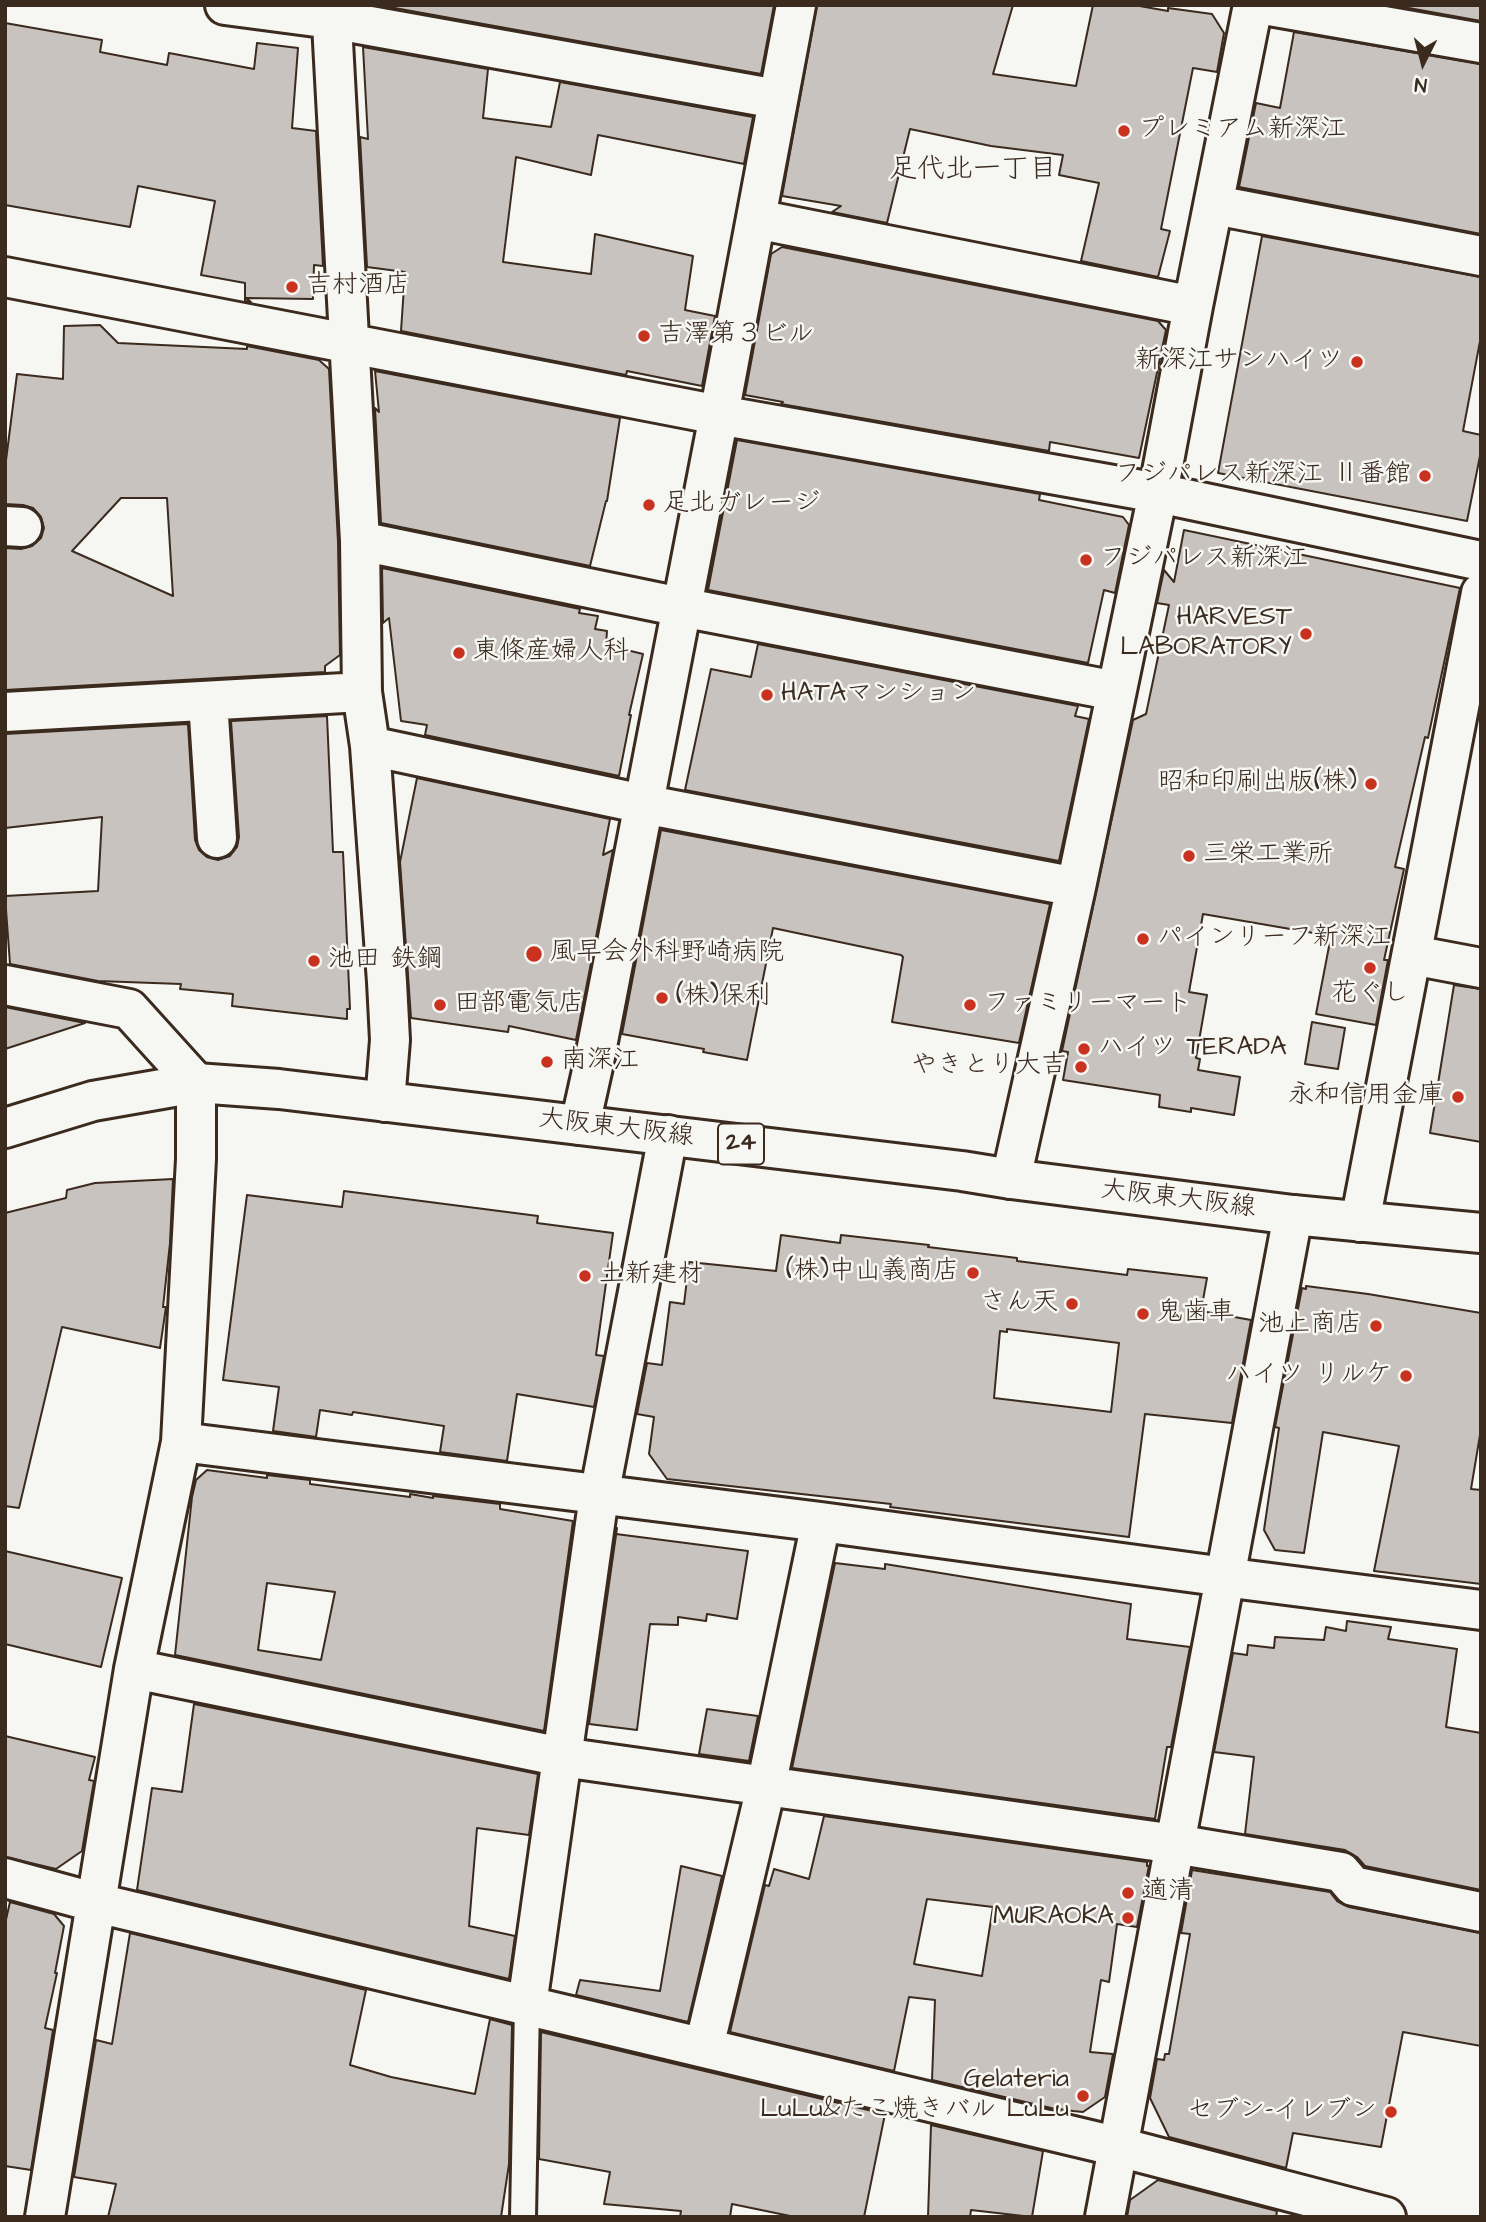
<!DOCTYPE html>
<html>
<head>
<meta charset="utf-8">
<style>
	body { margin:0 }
	#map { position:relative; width:1486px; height:2222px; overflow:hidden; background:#f6f6f2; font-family:"Architects Daughter",sans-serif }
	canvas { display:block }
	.frame { position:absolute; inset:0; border:7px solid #3b2a1e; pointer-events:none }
	.north { position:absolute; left:1388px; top:28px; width:70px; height:70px; -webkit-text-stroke:5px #f6f6f2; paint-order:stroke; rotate:186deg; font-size:19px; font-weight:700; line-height:28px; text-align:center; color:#3b2a1e }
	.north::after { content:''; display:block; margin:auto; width:24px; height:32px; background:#3b2a1e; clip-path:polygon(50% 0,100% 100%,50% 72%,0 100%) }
</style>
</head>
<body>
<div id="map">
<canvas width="1486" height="2222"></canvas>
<div class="frame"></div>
<div class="north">N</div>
</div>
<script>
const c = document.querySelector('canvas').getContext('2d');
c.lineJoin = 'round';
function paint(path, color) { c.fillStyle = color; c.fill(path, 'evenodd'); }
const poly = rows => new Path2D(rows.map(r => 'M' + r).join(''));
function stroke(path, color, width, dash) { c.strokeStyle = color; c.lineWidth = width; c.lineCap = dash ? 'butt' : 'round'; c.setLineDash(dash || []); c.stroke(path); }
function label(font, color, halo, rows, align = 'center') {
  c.font = font + ' "Architects Daughter","Klee One",sans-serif'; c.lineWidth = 5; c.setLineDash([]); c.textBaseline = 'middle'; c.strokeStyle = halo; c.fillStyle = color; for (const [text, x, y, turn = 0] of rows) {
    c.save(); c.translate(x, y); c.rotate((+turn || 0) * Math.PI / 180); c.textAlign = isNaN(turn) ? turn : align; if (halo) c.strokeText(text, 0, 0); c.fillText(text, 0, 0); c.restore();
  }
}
const building = poly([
	[378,5,774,5,761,74,378,5],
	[817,5,1013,5,993,74,1076,86,1093,5,1134,5,1168,11,1168,8,1212,14,1224,33,1217,72,1193,68,1161,229,1170,231,1158,277,1081,261,1099,183,1059,175,1063,155,991,146,910,129,887,223,832,212,841,206,782,196,817,5],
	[1392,5,1481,5,1481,21,1392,5],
	[5,23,102,40,100,52,167,65,169,53,254,69,257,43,298,48,292,128,316,131,323,266,314,265,313,299,246,298,251,302,245,301,245,283,201,275,215,201,138,186,130,227,5,205,5,23],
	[1294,32,1481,64,1481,234,1239,187,1256,103,1280,108,1294,32],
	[363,47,488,69,483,118,551,127,560,82,753,117,744,164,598,135,591,175,516,157,503,262,591,274,595,234,693,256,685,310,715,316,702,386,627,371,626,375,401,331,405,272,367,267,360,137,368,139,363,47],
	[1262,236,1481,277,1481,336,1463,431,1481,435,1481,451,1467,521,1218,473,1262,236],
	[782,247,1158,321,1166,330,1139,458,1050,442,1049,451,781,404,783,402,745,395,771,254,782,247],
	[100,325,118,343,247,349,247,346,319,360,329,369,338,542,340,655,325,666,325,672,5,690,5,548,21,549,32,546,41,538,44,528,41,517,33,508,23,505,5,504,5,468,17,374,63,379,64,326,100,325],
	[121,498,167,498,173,596,72,551,121,498],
	[375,371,620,418,607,501,606,501,590,566,381,523,375,408,379,412,375,371],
	[737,440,1040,494,1039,500,1123,517,1129,525,1115,593,1104,590,1088,663,708,590,737,440],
	[1184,530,1460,588,1428,738,1425,737,1395,867,1404,869,1384,960,1388,960,1376,1025,1316,1014,1331,936,1203,914,1189,992,1207,995,1196,1058,1200,1059,1198,1070,1240,1077,1234,1115,1191,1108,1191,1112,1159,1107,1160,1095,1063,1080,1068,1052,1062,1051,1133,720,1146,714,1169,605,1157,603,1164,570,1174,582,1184,530],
	[382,568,580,609,579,613,598,616,595,629,607,631,606,645,643,654,629,715,631,715,619,776,425,735,427,725,401,721,389,618,383,623,382,568],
	[758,644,1078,706,1075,716,1089,719,1059,861,685,790,711,669,751,677,758,644],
	[327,716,333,852,343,852,350,1009,347,1009,347,1019,232,1006,233,994,180,989,181,984,98,981,10,964,5,896,98,891,102,817,5,828,5,734,188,724,195,840,199,850,207,857,218,860,230,856,237,847,239,837,231,721,327,716],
	[417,778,610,819,603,855,613,850,576,1040,509,1026,508,1032,411,1018,400,862,417,778],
	[661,830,1050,904,1019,1043,892,1022,903,957,901,955,773,928,747,1060,703,1052,704,1049,622,1034,661,830],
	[1454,985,1481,989,1481,1142,1430,1133,1454,985],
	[5,1007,85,1023,5,1049,5,1007],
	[1312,1022,1345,1028,1338,1069,1305,1064,1312,1022],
	[173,1179,170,1243,163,1307,166,1307,160,1348,62,1327,19,1508,5,1506,5,1213,66,1198,67,1190,95,1183,173,1179],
	[344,1191,538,1216,537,1223,613,1233,596,1355,604,1356,594,1407,517,1394,507,1461,440,1452,444,1426,353,1412,352,1415,320,1410,316,1437,273,1431,279,1387,223,1380,247,1195,342,1207,344,1191],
	[781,1235,840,1243,841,1235,929,1245,928,1247,1017,1258,1017,1261,1127,1275,1128,1269,1207,1278,1201,1311,1251,1320,1232,1423,1145,1414,1129,1537,890,1507,891,1504,667,1479,649,1454,654,1417,637,1414,647,1363,662,1365,670,1302,684,1304,689,1262,776,1271,781,1235],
	[1007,1329,1119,1343,1111,1412,994,1398,1000,1331,1007,1332,1007,1329],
	[1306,1286,1368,1294,1481,1313,1481,1429,1471,1489,1481,1490,1481,1584,1374,1571,1399,1446,1323,1432,1304,1553,1275,1550,1264,1530,1279,1428,1275,1427,1302,1288,1306,1289,1306,1286],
	[207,1470,267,1478,267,1475,310,1480,310,1484,410,1497,410,1494,433,1498,433,1496,500,1504,500,1509,573,1521,544,1731,175,1655,192,1497,196,1480,207,1470],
	[267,1583,335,1592,321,1660,258,1650,267,1583],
	[617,1528,616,1534,748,1551,737,1619,707,1614,706,1621,678,1617,678,1625,650,1624,637,1730,589,1724,617,1528],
	[5,1551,122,1578,101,1667,5,1644,5,1551],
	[835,1563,885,1569,885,1564,1131,1604,1127,1639,1190,1647,1171,1747,1167,1747,1155,1819,792,1768,835,1563],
	[1347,1621,1391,1627,1388,1639,1457,1649,1446,1727,1481,1733,1481,1890,1365,1866,1357,1857,1345,1850,1245,1834,1254,1757,1214,1752,1233,1653,1247,1655,1248,1645,1274,1648,1275,1637,1324,1640,1326,1627,1346,1631,1347,1621],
	[194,1704,538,1774,529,1835,477,1828,469,1926,515,1936,509,1979,137,1890,152,1788,182,1792,194,1704],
	[707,1709,758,1716,749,1761,699,1754,707,1709],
	[5,1736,95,1757,89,1780,94,1781,82,1851,56,1869,5,1857,5,1736],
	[824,1816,1147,1862,1147,1866,1149,1866,1137,1927,1117,1924,1109,1982,1101,1980,1090,2052,1113,2054,1105,2097,1083,2112,1073,2111,1051,2108,932,2080,935,2000,909,1997,894,2071,730,2032,765,1885,769,1886,774,1869,809,1879,824,1816],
	[927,1899,993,1907,982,1976,914,1964,927,1899],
	[681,1866,722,1876,688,2022,576,1995,580,1980,660,1991,681,1866],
	[1192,1870,1330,1892,1337,1901,1349,1907,1481,1933,1481,2046,1403,2032,1381,2147,1293,2133,1286,2168,1169,2137,1150,2098,1157,2059,1164,2060,1165,2054,1169,2054,1190,1934,1181,1933,1192,1870],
	[10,1902,54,1914,64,1926,55,1973,57,1973,45,2028,53,2030,31,2170,5,2166,5,1924,10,1902],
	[130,1933,366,1990,350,2065,391,2077,475,2094,490,2019,512,2025,509,2164,501,2217,108,2217,116,2184,74,2177,96,2040,112,2044,130,1933],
	[541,2032,885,2114,864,2217,795,2217,732,2204,730,2217,680,2217,681,2211,604,2204,610,2172,539,2159,541,2032],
	[931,2125,1043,2151,1032,2217,971,2210,970,2217,928,2217,931,2125],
	[1158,2180,1277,2211,1276,2217,1127,2217,1130,2200,1158,2180]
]);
paint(building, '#c8c3be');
stroke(building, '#3b2a1e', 2);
const service = poly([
	[523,2217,527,2005]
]);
const minor = poly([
	[225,5,331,19,777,99],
	[331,5,360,541,362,692,370,746,387,982,390,1040,385,1102],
	[1264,5,1481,43],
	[1215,205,1481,256],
	[756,219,1193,306],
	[5,277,719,415,1158,493,1481,561],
	[5,526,22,527],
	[360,541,681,607,1116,691],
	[208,701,217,838],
	[5,712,362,692],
	[370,746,643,804,1076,887],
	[1412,955,1481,968],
	[5,985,129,1009,196,1083,196,1159,181,1442,134,1669,45,2217],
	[580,1125,594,1062,719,415,796,5],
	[1011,1179,1076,887,1158,493,1193,306,1253,5],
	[1360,1222,1481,593],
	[181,1442,821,1522,1247,1580,1481,1610],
	[134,1669,562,1757,1175,1844,1341,1872,1353,1886,1481,1912],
	[5,1878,97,1903,1119,2147,1386,2217],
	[527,2005,599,1496,668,1135],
	[704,2047,766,1787,821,1522],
	[1105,2217,1293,1215]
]);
const primary = poly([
	[5,1128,93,1101,196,1083,279,1089,962,1171,1011,1179,1293,1215,1481,1233]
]);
stroke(service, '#3b2a1e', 30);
stroke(minor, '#3b2a1e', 44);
stroke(primary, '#3b2a1e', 44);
stroke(service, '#f6f6f2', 24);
stroke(minor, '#f6f6f2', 38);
stroke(primary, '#f6f6f2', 38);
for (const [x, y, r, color] of [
	[1124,131,7,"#c8321e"],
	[292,287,7,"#c8321e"],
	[644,336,7,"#c8321e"],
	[1357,362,7,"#c8321e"],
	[1425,476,7,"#c8321e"],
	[649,505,7,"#c8321e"],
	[1086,560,7,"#c8321e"],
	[1306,634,7,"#c8321e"],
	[459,653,7,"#c8321e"],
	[767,695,7,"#c8321e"],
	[1371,784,7,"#c8321e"],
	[1189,856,7,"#c8321e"],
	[1143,939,7,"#c8321e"],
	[534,954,9,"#c8321e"],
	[314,961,7,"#c8321e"],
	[1370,968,7,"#c8321e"],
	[662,998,7,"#c8321e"],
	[440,1005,7,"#c8321e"],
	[970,1005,7,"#c8321e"],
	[1084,1049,7,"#c8321e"],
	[547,1062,7,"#c8321e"],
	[1081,1067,7,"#c8321e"],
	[1458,1097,7,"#c8321e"],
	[973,1273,7,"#c8321e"],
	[585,1276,7,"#c8321e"],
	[1072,1304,7,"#c8321e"],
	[1143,1314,7,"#c8321e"],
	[1376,1326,7,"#c8321e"],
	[1406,1376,7,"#c8321e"],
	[1128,1893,7,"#c8321e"],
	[1128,1918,7,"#c8321e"],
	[1083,2096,7,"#c8321e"],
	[1391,2112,7,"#c8321e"]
]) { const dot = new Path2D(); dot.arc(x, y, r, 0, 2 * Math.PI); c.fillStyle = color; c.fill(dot); stroke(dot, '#f6f6f2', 2.5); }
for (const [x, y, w] of [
	[741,1144,46]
]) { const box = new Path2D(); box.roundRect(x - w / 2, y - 20.5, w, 41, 5); c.fillStyle = '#f6f6f2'; c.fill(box); stroke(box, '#3b2a1e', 2); }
label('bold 24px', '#3b2a1e', null, [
	["24",741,1144]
]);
label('26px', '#3b2a1e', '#f6f6f2', [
	["プレミアム新深江",1138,131],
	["吉村酒店",306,287],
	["吉澤第３ビル",658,336],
	["新深江サンハイツ",1343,362,"right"],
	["フジパレス新深江 Ⅱ番館",1411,476,"right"],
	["足北ガレージ",663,505],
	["フジパレス新深江",1100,560],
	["HARVEST",1292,619,"right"],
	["LABORATORY",1292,649,"right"],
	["東條産婦人科",473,653],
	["HATAマンション",781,695],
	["昭和印刷出版(株)",1357,784,"right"],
	["三栄工業所",1203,856],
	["パインリーフ新深江",1157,939],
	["風早会外科野崎病院",550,954],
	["池田 鉄鋼",328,961],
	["花ぐし",1370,995,"center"],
	["(株)保利",676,998],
	["田部電気店",454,1005],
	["ファミリーマート",984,1005],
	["ハイツ TERADA",1098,1049],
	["南深江",561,1062],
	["やきとり大吉",1067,1067,"right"],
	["永和信用金庫",1444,1097,"right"],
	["(株)中山義商店",959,1273,"right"],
	["土新建材",599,1276],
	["さん天",1058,1304,"right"],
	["鬼歯車",1157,1314],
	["池上商店",1362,1326,"right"],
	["ハイツ リルケ",1392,1376,"right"],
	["適清",1142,1893],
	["MURAOKA",1114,1918,"right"],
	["Gelateria",1069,2081,"right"],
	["LuLu&たこ焼きバル LuLu",1069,2111,"right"],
	["セブン-イレブン",1377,2112,"right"]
], 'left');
label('26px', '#3b2a1e', '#f6f6f2', [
	["大阪東大阪線",616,1129,7],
	["大阪東大阪線",1178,1200,7]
]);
label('28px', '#3b2a1e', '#f6f6f2', [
	["足代北一丁目",973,171]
]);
</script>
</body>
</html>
